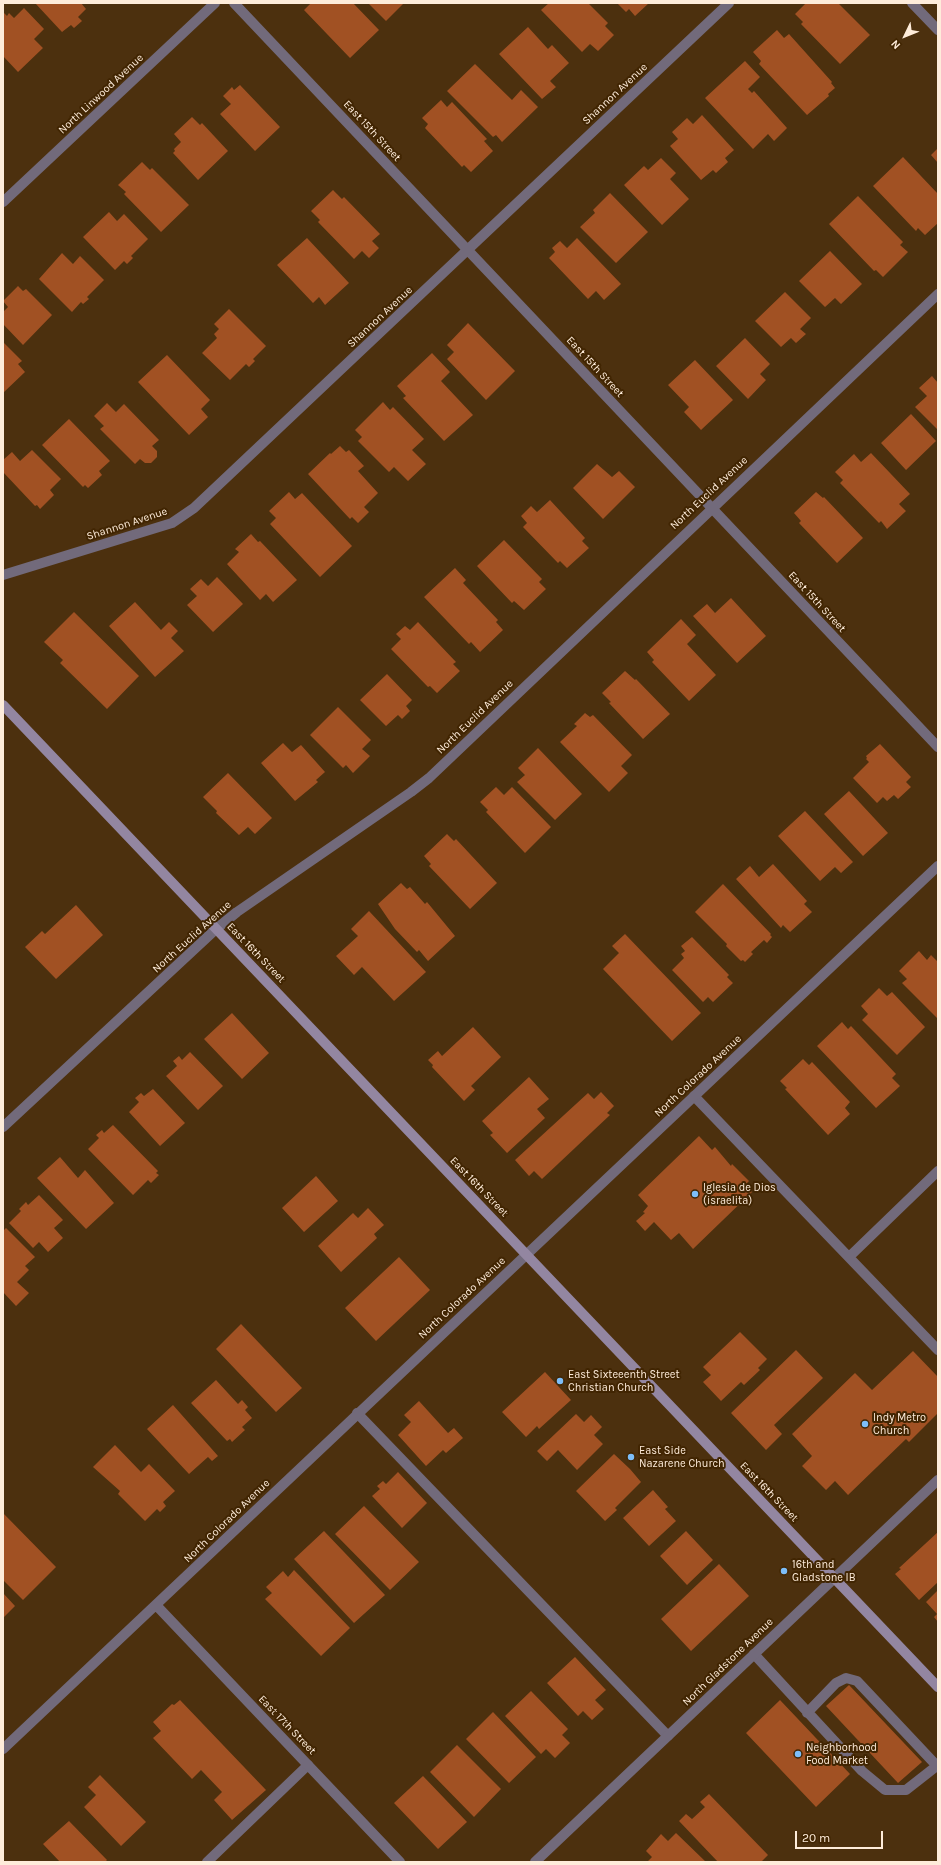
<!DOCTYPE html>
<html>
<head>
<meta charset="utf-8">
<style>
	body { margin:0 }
	#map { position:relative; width:941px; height:1865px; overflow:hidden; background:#4c300e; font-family:Karla,sans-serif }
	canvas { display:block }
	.frame { position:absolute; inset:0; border:4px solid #feecda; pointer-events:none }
	.north { position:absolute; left:885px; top:16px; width:40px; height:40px; -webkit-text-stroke:3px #412502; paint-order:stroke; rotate:227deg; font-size:11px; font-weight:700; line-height:16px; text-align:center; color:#feecda }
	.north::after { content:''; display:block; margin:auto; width:14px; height:18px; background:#feecda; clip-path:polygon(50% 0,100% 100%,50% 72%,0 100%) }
	.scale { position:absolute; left:795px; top:1831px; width:88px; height:18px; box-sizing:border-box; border:2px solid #feecda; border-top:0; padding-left:5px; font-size:12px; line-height:14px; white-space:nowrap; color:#feecda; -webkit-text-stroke:3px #412502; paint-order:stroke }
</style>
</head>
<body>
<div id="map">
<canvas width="941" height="1865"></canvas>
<div class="frame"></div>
<div class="north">N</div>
<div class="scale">20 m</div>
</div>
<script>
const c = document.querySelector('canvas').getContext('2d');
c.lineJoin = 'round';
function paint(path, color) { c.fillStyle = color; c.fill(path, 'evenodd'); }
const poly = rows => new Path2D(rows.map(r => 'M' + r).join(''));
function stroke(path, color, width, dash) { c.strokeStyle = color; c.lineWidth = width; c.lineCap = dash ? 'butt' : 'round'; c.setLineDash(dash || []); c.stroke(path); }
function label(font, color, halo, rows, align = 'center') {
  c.font = font + ' Karla,sans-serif'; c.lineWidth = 4; c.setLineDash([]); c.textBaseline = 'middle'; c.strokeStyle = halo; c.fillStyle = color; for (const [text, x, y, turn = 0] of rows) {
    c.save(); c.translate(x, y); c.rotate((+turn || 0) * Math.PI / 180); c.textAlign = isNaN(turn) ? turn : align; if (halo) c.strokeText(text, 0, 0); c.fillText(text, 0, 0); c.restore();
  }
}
paint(poly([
	[35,3,81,3,86,9,78,17,82,21,74,28,71,25,62,32],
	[311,3,353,3,379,30,350,58,304,10],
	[368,3,404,3,386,21],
	[549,3,588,3,608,23,605,26,614,35,598,51,590,44,582,52,541,10],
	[617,3,649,3,635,16,629,9,626,12],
	[806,3,838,3,870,35,840,64,801,24,803,22,795,14],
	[24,8,44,29,34,39,43,48,18,72,3,56,3,12,7,16,9,13,14,18],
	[528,27,548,49,552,45,569,63,550,81,556,87,542,99,499,54],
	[777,30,784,38,789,34,832,82,831,83,835,88,828,94,829,96,807,115,759,64,761,61,753,52],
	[745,61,760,77,748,89,752,93,754,91,787,128,774,141,768,134,753,149,705,98],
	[475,64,512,100,521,90,538,107,502,142,496,135,493,137,447,91],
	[240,85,280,127,255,151,220,114,231,104,223,96,232,87,234,90],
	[441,100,447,107,452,102,487,139,484,141,493,151,471,172,464,165,462,167,425,128,428,124,422,118],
	[702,115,734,150,725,158,728,162,716,173,713,170,701,180,670,146,678,139,672,132,687,118,693,124],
	[192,117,200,125,202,123,228,151,198,180,173,153,175,151,174,149,181,142,174,134],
	[938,148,938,163,931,155],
	[903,157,938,194,938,223,925,235,918,228,916,231,873,186],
	[661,158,676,173,670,179,689,199,662,225,624,185,644,166,648,170],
	[142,162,150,170,152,168,189,205,161,232,124,194,126,192,118,185],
	[333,190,342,199,344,197,380,234,372,241,379,248,369,258,362,251,354,259,318,222,320,220,311,211],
	[610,193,648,232,616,263,580,227,595,213,593,210],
	[858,196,903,242,900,245,908,252,883,277,876,270,874,271,829,224],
	[109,212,117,221,124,214,148,239,131,256,133,258,127,264,124,261,115,270,83,237],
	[307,238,349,283,325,305,319,297,313,303,277,265],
	[577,238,621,284,604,300,596,291,588,299,549,258,555,252,552,248,560,241,567,248],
	[830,251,862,284,841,304,835,298,825,307,799,281],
	[62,253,73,264,80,256,104,280,87,297,89,299,83,304,81,302,72,312,39,279],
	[18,286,23,291,26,289,52,315,23,345,3,324,3,312,8,307,3,301],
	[785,292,811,318,800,329,806,334,796,343,791,338,781,347,755,321],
	[229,309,266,346,253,359,255,361,249,367,246,364,230,380,202,353,217,338,214,334,219,329,214,324],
	[468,323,515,371,486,400,447,359,454,352,447,345],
	[745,338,770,364,760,374,766,380,748,399,716,366],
	[3,342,22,361,18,364,25,372,3,393],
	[432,353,450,372,441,381,473,415,444,441,403,398,406,396,397,386],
	[167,355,210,400,201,409,208,417,189,435,138,382],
	[695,360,733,400,701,430,684,412,689,407,668,385],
	[932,376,938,383,938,430,915,407,927,396,919,388],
	[383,402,390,410,393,407,424,439,412,450,426,464,408,481,394,467,389,472,358,441,362,437,355,430],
	[107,403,116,412,124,404,159,440,152,446,157,451,157,457,151,463,145,463,140,459,135,464,100,429,104,426,94,416],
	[911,414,936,441,906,470,881,443],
	[69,419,110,461,99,471,102,475,88,488,85,485,83,487,42,445],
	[340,446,346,452,349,450,364,466,358,471,378,493,364,507,369,512,358,523,352,517,350,519,308,474,330,453,331,454],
	[32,450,61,479,50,490,54,495,40,509,37,505,35,506,3,472,3,460,12,452,20,461],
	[871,453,910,494,899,504,906,511,887,529,881,521,879,523,840,483,843,480,835,472,854,454,861,462],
	[597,464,612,477,619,471,635,487,603,519,573,488],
	[289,492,295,499,302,493,352,546,320,577,270,524,276,518,269,511],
	[816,492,823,498,824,497,863,538,837,563,799,523,801,521,794,513],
	[550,500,585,538,582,541,589,548,567,568,560,561,558,563,523,527,527,523,521,516,531,506,537,512],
	[251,534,258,542,260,541,297,580,273,602,266,594,260,600,227,564,239,552,235,549],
	[504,540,542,579,539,582,546,589,524,610,514,601,512,603,477,566],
	[455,568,466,580,463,583,498,620,496,622,503,630,480,652,471,642,469,644,424,597],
	[217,577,243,604,213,632,187,605,197,596,190,589,201,579,208,586],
	[731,598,766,636,737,663,693,616,707,604,715,613],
	[135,602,161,630,169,622,178,631,171,638,184,651,155,677,109,626],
	[74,612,139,676,107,709,60,663,63,660,44,642],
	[681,619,696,635,687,644,716,675,689,701,652,662,654,660,647,652],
	[418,622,456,662,453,664,460,671,437,693,430,686,428,687,391,649,401,639,396,634,405,626,410,630],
	[625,671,635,680,636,679,670,714,643,739,609,703,611,702,602,693],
	[387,674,412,700,406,706,410,711,402,719,398,715,386,726,360,700],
	[338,707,371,740,362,749,370,756,353,773,346,765,343,768,310,735],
	[585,713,590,717,593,715,632,755,621,766,628,773,609,792,560,742,577,726,574,724],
	[283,743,292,752,301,745,325,772,316,780,318,782,295,801,261,763],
	[880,744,911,777,906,782,911,787,898,799,894,795,887,801,883,797,877,803,853,778,869,762,866,759,867,758,866,756],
	[538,748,582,794,555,820,517,782,525,775,518,768],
	[228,773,272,818,255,834,248,827,239,835,216,813,217,811,203,797],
	[496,787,504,795,512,787,551,827,525,853,486,812,488,810,480,802],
	[849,791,888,833,863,856,824,814],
	[805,811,853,862,841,873,835,867,820,881,778,836],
	[447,834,454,841,456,839,497,883,470,909,429,866,431,864,424,856],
	[773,864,807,901,804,904,812,912,790,932,783,925,781,928,736,879,750,866,759,877],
	[401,883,407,889,410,887,425,904,427,902,455,936,428,961,419,950,417,952,395,929,378,904],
	[723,884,771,934,770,935,772,937,767,943,764,940,751,952,753,954,745,962,743,960,741,961,726,946,727,944,695,912],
	[76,905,103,935,56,979,25,947,42,931,45,934],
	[369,911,426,972,394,1001,362,967,354,975,336,956,358,936,351,929],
	[625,934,701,1013,672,1041,603,969,619,953,612,946],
	[692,937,729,975,727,977,733,983,713,1002,708,997,703,1002,672,970,684,958,681,954,685,951,681,946],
	[919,951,927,960,931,955,938,962,938,1019,902,983,907,979,899,971],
	[879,988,887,996,892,992,925,1027,897,1055,862,1020,868,1014,861,1006],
	[232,1013,269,1053,242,1079,204,1039],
	[842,1022,848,1029,851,1026,896,1074,892,1078,900,1086,876,1108,817,1046],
	[473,1027,501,1057,471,1086,475,1090,464,1101,432,1067,433,1065,428,1060,438,1051,442,1056],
	[190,1052,223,1086,198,1110,166,1076,177,1066,173,1061,179,1056,182,1060],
	[803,1059,809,1065,812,1062,850,1102,845,1108,850,1114,828,1135,785,1089,787,1088,780,1081],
	[529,1077,549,1099,537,1109,545,1118,507,1153,490,1135,493,1133,482,1121],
	[153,1089,185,1123,160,1146,129,1112,139,1102,135,1098,141,1093,144,1096],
	[601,1092,614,1106,607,1113,610,1115,542,1179,534,1171,529,1176,515,1160,588,1093,594,1099],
	[113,1125,158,1171,156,1173,159,1175,151,1183,148,1180,133,1195,88,1149,99,1138,96,1135,102,1130,104,1133],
	[699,1136,712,1150,715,1147,731,1166,732,1164,749,1181,745,1185,752,1192,693,1249,679,1233,671,1240,654,1222,645,1231,636,1221,645,1213,643,1212,648,1206,638,1195],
	[60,1157,78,1178,85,1170,114,1203,86,1229,37,1178],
	[316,1176,338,1201,304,1232,282,1208],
	[39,1195,63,1220,54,1228,63,1238,48,1252,39,1242,33,1248,9,1223,21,1211,19,1209,26,1202,28,1205],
	[368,1208,384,1225,374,1234,377,1238,341,1272,318,1246,353,1213,358,1218],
	[6,1228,35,1257,25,1266,29,1270,17,1282,29,1293,16,1306,3,1292,3,1231],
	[399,1257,430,1290,376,1341,345,1308],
	[241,1324,302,1388,276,1412,216,1349],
	[740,1332,767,1359,758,1368,760,1370,744,1385,741,1382,721,1401,703,1382,711,1375,703,1367],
	[796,1350,823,1378,774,1425,782,1434,766,1450,731,1413],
	[913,1351,938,1377,938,1413,909,1442,906,1439,848,1495,835,1481,826,1490,802,1466,812,1456,792,1434,855,1373,872,1390],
	[545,1372,571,1400,539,1429,537,1426,526,1437,502,1412],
	[216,1380,238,1404,242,1400,248,1407,245,1410,252,1418,242,1427,245,1430,232,1442,230,1439,227,1441,191,1403],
	[419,1401,448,1433,454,1428,463,1438,446,1453,443,1450,426,1466,398,1435,411,1422,404,1415],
	[173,1405,218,1456,212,1461,208,1457,189,1474,147,1429],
	[576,1414,584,1422,591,1415,602,1427,594,1435,603,1444,577,1470,558,1450,547,1461,537,1451],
	[115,1445,141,1472,149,1464,175,1491,163,1502,166,1506,160,1512,157,1509,145,1521,118,1494,120,1491,93,1467],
	[614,1454,630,1469,641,1482,615,1508,617,1510,605,1521,576,1491],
	[398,1472,427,1503,402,1528,372,1496,380,1489,377,1486,383,1481,386,1484],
	[653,1490,668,1507,665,1509,676,1521,649,1546,623,1518],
	[364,1506,419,1562,390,1590,335,1534],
	[3,1513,56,1567,23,1600,3,1580],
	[324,1531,385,1595,354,1623,294,1559],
	[686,1531,713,1560,687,1585,660,1556],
	[938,1532,938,1582,919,1600,895,1574,901,1569,899,1568],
	[719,1564,749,1596,691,1651,661,1619],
	[294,1570,350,1628,321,1656,265,1599,272,1593,266,1587,283,1571,288,1577],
	[938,1590,938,1622,934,1617,937,1614,926,1602],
	[3,1593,15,1606,3,1618],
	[575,1657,606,1690,595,1700,604,1709,592,1720,583,1711,578,1716,547,1683],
	[849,1685,922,1762,898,1783,826,1706],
	[531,1691,568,1729,562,1735,570,1743,555,1758,546,1749,541,1754,505,1716],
	[180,1700,266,1790,232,1820,214,1800,222,1792,201,1770,192,1779,153,1738,161,1731,153,1722,172,1704,174,1705],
	[780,1700,850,1774,816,1807,746,1733],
	[493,1712,536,1757,509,1783,466,1739],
	[457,1745,501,1789,474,1817,430,1772],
	[100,1775,146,1822,121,1846,84,1807,96,1795,88,1787],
	[423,1776,467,1822,438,1849,394,1803],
	[709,1794,768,1855,761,1862,718,1862,679,1821,686,1814,692,1819,705,1807,700,1802],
	[69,1821,107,1860,105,1862,60,1862,43,1844],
	[676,1833,706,1862,647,1862,652,1857,646,1851,661,1834,668,1841]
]), '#a15123');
stroke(poly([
	[694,1096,938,1350],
	[849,1257,938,1171],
	[357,1413,668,1736],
	[754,1654,862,1771,885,1790,906,1790,938,1765],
	[807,1713,836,1683,846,1678,857,1681,937,1766],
	[207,1862,308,1765]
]), '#726a7b', 10);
stroke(poly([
	[234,3,938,747],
	[912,3,938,30],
	[3,202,215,3],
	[3,575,172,523,194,508,729,3],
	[3,1127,216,929,237,912,411,792,429,778,938,294],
	[156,1605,400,1862],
	[3,1749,938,866],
	[535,1862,938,1480]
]), '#726a7b', 10);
stroke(poly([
	[3,705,938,1687]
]), '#9386a1', 10);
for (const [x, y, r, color] of [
	[695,1194,4,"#7dbef9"],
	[560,1381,4,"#7dbef9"],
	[865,1424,4,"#7dbef9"],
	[631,1457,4,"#7dbef9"],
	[784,1571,4,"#7dbef9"],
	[798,1754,4,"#7dbef9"]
]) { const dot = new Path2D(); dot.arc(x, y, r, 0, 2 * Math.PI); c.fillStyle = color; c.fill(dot); stroke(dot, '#412502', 1.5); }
label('11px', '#feecda', '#412502', [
	["North Linwood Avenue",101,94,-43],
	["Shannon Avenue",615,94,-43],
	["East 15th Street",372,131,47],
	["Shannon Avenue",380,317,-43],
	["East 15th Street",595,367,47],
	["North Euclid Avenue",709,493,-43],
	["Shannon Avenue",127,524,-18],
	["East 15th Street",817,602,47],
	["North Euclid Avenue",475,717,-44],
	["North Euclid Avenue",192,937,-42],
	["East 16th Street",256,953,46],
	["North Colorado Avenue",698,1076,-43],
	["East 16th Street",479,1187,46],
	["North Colorado Avenue",462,1298,-43],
	["East 16th Street",769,1492,46],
	["North Colorado Avenue",227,1521,-44],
	["North Gladstone Avenue",728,1662,-44],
	["East 17th Street",287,1725,46]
]);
label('11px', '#feecda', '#412502', [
	["Iglesia de Dios",703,1188],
	["(israelita)",703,1201],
	["East Sixteeenth Street",568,1375],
	["Christian Church",568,1388],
	["Indy Metro",873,1418],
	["Church",873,1431],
	["East Side",639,1451],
	["Nazarene Church",639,1464],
	["16th and",792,1565],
	["Gladstone IB",792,1578],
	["Neighborhood",806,1748],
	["Food Market",806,1761]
], 'left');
</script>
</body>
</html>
